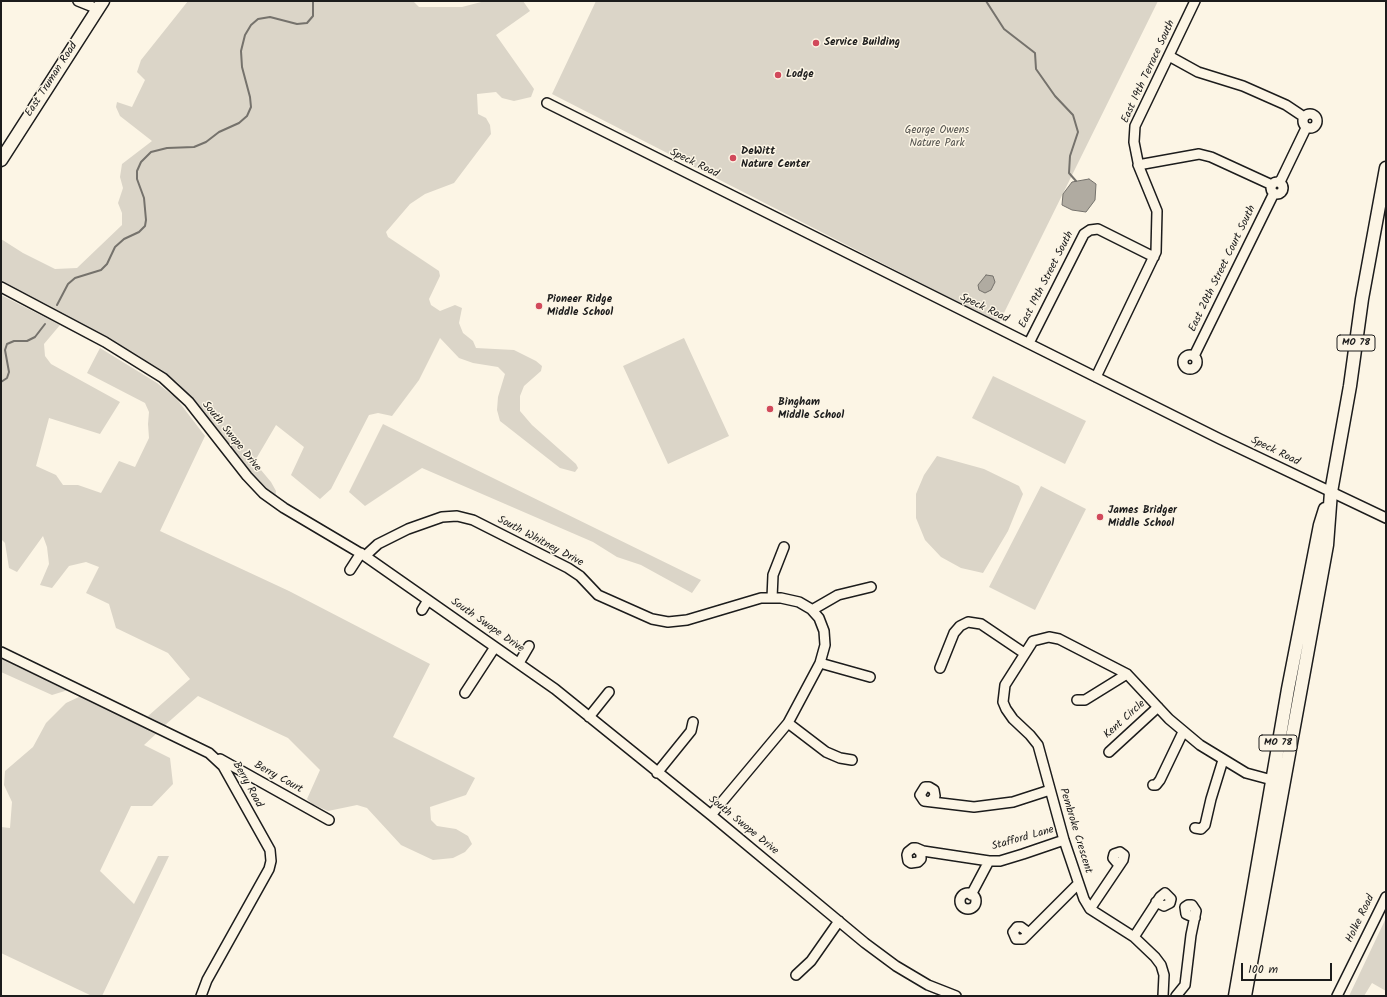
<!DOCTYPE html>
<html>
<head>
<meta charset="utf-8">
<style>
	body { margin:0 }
	#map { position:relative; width:1387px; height:997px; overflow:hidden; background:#fcf5e5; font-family:Kalam,sans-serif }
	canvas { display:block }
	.frame { position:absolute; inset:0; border:2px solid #1c1c1c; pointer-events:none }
	.scale { position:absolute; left:1241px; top:963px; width:91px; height:18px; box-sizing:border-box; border:2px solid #1c1c1c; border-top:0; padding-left:5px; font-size:12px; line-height:14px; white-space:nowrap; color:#1c1c1c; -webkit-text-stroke:3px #fcf5e5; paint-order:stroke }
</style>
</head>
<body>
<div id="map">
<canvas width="1387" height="997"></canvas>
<div class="frame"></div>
<div class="scale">100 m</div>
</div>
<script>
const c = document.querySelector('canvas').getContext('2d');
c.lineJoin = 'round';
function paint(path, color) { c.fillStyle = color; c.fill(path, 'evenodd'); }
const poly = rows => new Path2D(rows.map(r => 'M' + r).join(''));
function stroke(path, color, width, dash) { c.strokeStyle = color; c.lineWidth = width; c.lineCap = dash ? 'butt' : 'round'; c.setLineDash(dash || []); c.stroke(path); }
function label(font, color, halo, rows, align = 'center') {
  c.font = font + ' Kalam,sans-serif'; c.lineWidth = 3; c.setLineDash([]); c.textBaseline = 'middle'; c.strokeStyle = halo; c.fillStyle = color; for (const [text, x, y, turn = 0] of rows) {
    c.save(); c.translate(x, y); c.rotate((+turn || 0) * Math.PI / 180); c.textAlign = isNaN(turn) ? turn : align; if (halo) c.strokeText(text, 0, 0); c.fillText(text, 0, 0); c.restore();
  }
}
paint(poly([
	[188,1,413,1,419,7,462,7,485,1,523,1,530,11,496,35,534,89,531,97,514,101,502,98,496,92,477,94,478,114,486,118,490,125,491,134,454,183,425,194,410,204,386,232,388,237,439,271,440,276,429,299,431,305,440,311,455,305,462,308,459,323,463,333,473,341,476,348,514,350,536,361,542,366,541,371,524,386,520,396,520,411,532,425,576,464,578,468,575,472,560,468,500,421,497,410,498,397,505,374,498,367,473,363,459,358,440,338,419,380,392,416,378,413,369,415,331,489,320,499,291,475,304,447,276,425,256,459,256,464,271,482,276,491,275,499,248,472,178,383,158,368,63,315,1,283,1,239,23,253,55,269,77,268,122,225,122,213,118,203,123,188,120,177,122,164,152,141,120,116,116,107,117,102,132,107,145,80,137,72,141,60],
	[596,1,1158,1,999,323,552,94],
	[1,295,60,325,44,344,45,356,51,364,120,402,100,434,49,418,36,466,56,475,63,485,78,485,101,493,119,461,135,467,149,438,148,424,149,412,145,403,87,373,100,348,157,383,176,398,205,436,160,531,289,591,430,664,393,737,475,778,466,795,430,807,431,820,437,826,456,829,468,836,472,844,465,852,453,858,433,860,401,845,367,808,357,805,328,811,312,804,307,799,320,770,288,738,198,696,164,726,147,717,190,679,168,653,116,628,109,604,86,593,99,567,86,562,69,566,52,588,40,585,49,564,47,547,43,536,17,572,9,568,5,543,1,539],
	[684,338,729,436,668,464,623,366],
	[993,376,1086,421,1065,464,972,418],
	[383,424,550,506,701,580,692,593,641,565,617,557,593,542,422,468,365,506,349,492],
	[937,456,984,469,1019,486,1023,494,1008,531,983,573,961,568,941,557,925,540,916,518,916,494,924,475],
	[1041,486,1086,509,1035,610,989,587],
	[1,657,68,690,52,695,1,672],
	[81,696,157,733,144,745,170,758,173,784,152,806,131,806,100,871,134,904,158,856,169,856,102,996,92,996,1,953,1,827,10,828,12,802,4,785,5,771,33,747,46,723,66,703],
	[1386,918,1386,991,1372,983,1364,996,1349,996]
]), '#dbd5c8');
const water = poly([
	[1089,179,1096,184,1095,200,1086,212,1072,210,1062,205,1063,194,1072,182,1089,179],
	[986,275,993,276,995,282,991,290,985,293,979,290,978,285,986,275]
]);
paint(water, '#b0aba1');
stroke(water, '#75726c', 1);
stroke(poly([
	[986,1,1004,29,1035,53,1036,69,1055,96,1073,115,1078,132,1070,156,1069,173,1076,181],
	[57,305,68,284,75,278,101,270,107,264,115,247,124,239,139,232,145,226,146,220,144,198,137,179,137,171,141,162,151,152,167,148,194,147,206,142,219,132,239,123,247,116,251,107,250,97,242,67,241,51,245,35,251,25,258,19,270,17,297,24,307,23,313,16,313,1],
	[1,382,7,378,9,372,5,350,7,344,14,341,27,341,35,337,45,324]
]), '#75726c', 2);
const minor = poly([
	[78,1,98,9],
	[1169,56,1198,72,1243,86,1286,105,1304,117],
	[547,103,1220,439,1386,518],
	'1303 121a7 7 0 1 1 14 0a7 7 0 1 1-14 0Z',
	[1138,165,1199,154,1211,157,1272,185],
	'1271 188a6 6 0 1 1 12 0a6 6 0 1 1-12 0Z',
	[1280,182,1306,128],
	[1,287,105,342,163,378,189,402,247,476,263,493,284,508,365,556,555,689,711,815,865,943,896,966,928,985,956,996],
	[1029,343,1084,234,1090,230,1098,229,1154,257],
	'1183 362a7 7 0 1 1 14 0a7 7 0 1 1-14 0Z',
	[1194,356,1274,193],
	[1096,377,1156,252,1157,211,1139,167,1134,142,1135,126,1195,1],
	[365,556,378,544,408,529,442,517,457,516,473,520,568,568,580,576,598,595,652,619,668,622,687,620,761,598,781,598,799,602,811,609,819,618,824,631,825,645,820,663,788,723,711,815],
	[350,570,361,553],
	[772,598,773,575,784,547],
	[422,610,428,600],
	[812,610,838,595,871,587],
	[1,652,209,753,223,766,270,850,271,861,269,869,207,980,201,996],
	[519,663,529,646],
	[820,663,870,677],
	[940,668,954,633,960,626,968,622,981,624,1024,653],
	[465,693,495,647],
	[1077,700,1085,700,1127,674],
	[589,717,609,692],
	[788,723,826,752,840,758,852,760],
	[1109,752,1158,707],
	[220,759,329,820],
	[657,773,691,731,693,722],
	[1153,785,1156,785,1160,780,1183,732],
	[931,801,935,796,934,790,929,787,925,787,920,795,924,801,974,807,1013,802,1050,790],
	[1195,828,1201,829,1205,825,1211,799,1223,760],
	[917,849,921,853,921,859,918,862,911,863,908,861,907,855,908,852,913,848,916,848,923,851,989,861,1000,861,1023,854,1064,840],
	'960 901a8 8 0 1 1 16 0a8 8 0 1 1-16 0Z',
	[971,895,989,861],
	[1090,909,1123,860,1124,855,1120,852,1114,854,1113,858,1119,865],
	[1029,933,1021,927,1017,927,1013,932,1016,939,1023,939,1078,884],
	[1134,937,1160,897,1165,893,1171,899,1170,903,1164,906,1156,902],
	[796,975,811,961,839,921],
	[1163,996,1164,975,1161,965,1155,957,1134,937,1090,909,1084,899,1064,840,1038,745,1030,735,1013,719,1006,709,1003,702,1005,685,1033,641,1049,637,1059,639,1127,674,1169,719,1200,745,1246,773,1272,780],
	[1176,996,1185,985,1191,935,1196,911,1192,905,1188,905,1185,907,1186,914,1195,918],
	[1337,996,1386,897]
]);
const major = poly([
	[1,160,103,1],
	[1235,996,1288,689,1320,525,1325,509],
	[1245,996,1327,545,1331,492,1350,386,1362,299,1386,168]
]);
stroke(minor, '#1c1c1c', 12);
stroke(major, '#1c1c1c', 15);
stroke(minor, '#fcf5e5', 9);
stroke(major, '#fcf5e5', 12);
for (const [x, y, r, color] of [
	[816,43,4,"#d1495b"],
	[778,75,4,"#d1495b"],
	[733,158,4,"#d1495b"],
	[539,306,4,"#d1495b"],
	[770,409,4,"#d1495b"],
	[1100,517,4,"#d1495b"]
]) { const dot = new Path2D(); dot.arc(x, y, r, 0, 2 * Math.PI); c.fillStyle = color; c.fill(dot); stroke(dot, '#fcf5e5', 1.5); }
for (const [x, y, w] of [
	[1356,343,38],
	[1278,743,38]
]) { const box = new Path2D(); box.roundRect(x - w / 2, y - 8, w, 16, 3); c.fillStyle = '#fcf5e5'; c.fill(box); stroke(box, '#1c1c1c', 1); }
label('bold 10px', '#1c1c1c', null, [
	["MO 78",1356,343],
	["MO 78",1278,743]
]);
label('bold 11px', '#1c1c1c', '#fcf5e5', [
	["Service Building",824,43],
	["Lodge",786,75],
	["DeWitt",741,152],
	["Nature Center",741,165],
	["Pioneer Ridge",547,300],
	["Middle School",547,313],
	["Bingham",778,403],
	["Middle School",778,416],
	["James Bridger",1108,511],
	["Middle School",1108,524]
], 'left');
label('11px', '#1c1c1c', '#fcf5e5', [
	["East 19th Terrace South",1149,72,-65],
	["East Truman Road",52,80,-57],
	["Speck Road",694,164,26],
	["East 20th Street Court South",1223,269,-64],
	["East 19th Street South",1047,280,-63],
	["Speck Road",984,309,26],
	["South Swope Drive",231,437,51],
	["Speck Road",1275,452,26],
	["South Whitney Drive",540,542,28],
	["South Swope Drive",487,626,35],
	["Kent Circle",1125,720,-42],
	["Berry Court",278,778,29],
	["Berry Road",247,785,61],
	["South Swope Drive",743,826,39],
	["Pembroke Crescent",1075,831,73],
	["Stafford Lane",1023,839,-16],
	["Holke Road",1361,919,-64]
]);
label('11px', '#555450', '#fcf5e5', [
	["George Owens",937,131],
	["Nature Park",937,144]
]);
</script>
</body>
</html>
